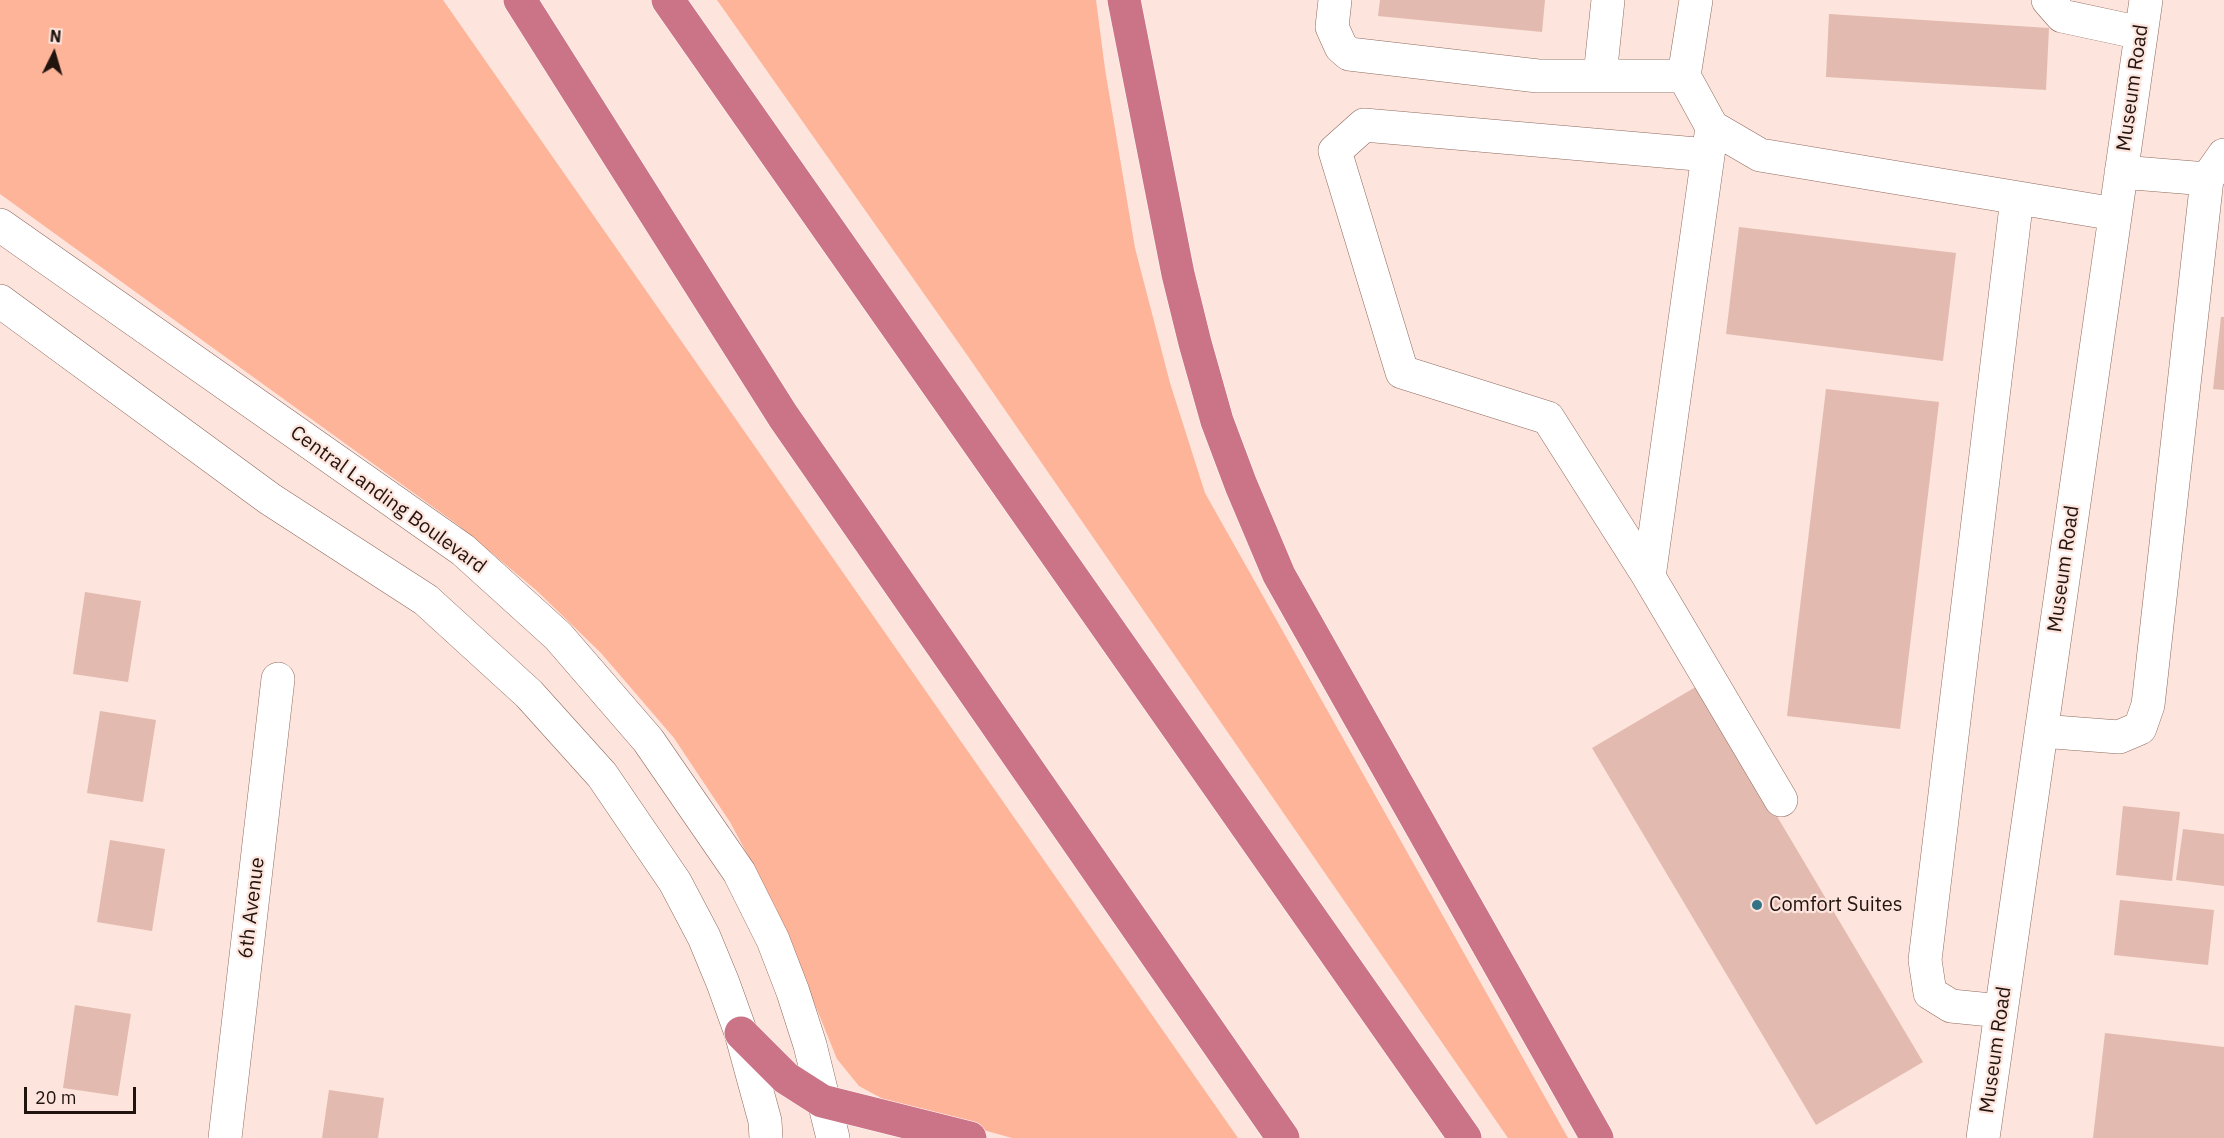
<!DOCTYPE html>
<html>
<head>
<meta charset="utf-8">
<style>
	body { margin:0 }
	#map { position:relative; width:2224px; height:1138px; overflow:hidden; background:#fde4dc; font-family:"IBM Plex Sans",sans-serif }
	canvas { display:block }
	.north { position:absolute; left:24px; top:24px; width:60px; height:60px; -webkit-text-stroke:4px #fde4dc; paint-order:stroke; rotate:5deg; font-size:16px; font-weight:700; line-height:24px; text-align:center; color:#21130e }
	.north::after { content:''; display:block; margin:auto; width:21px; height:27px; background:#21130e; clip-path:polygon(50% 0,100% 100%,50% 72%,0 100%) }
	.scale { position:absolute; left:24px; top:1087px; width:112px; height:27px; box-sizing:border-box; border:3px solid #21130e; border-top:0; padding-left:8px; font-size:18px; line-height:21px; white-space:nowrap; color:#21130e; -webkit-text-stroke:4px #fde4dc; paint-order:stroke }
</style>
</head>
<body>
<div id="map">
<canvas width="2224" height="1138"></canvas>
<div class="north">N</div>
<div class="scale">20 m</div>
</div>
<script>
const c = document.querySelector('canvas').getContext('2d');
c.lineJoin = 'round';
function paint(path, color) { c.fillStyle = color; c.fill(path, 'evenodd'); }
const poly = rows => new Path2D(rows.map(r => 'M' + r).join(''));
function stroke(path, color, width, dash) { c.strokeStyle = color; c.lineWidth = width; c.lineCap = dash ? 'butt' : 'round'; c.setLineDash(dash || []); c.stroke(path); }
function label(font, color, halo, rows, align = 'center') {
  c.font = font + ' "IBM Plex Sans",sans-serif'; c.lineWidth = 4.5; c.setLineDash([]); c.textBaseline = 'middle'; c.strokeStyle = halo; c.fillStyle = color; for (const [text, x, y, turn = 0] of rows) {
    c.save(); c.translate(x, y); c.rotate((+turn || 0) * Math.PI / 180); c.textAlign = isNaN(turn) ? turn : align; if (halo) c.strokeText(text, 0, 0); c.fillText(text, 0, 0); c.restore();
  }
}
paint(poly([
	[0,0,443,0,1238,1138,1012,1138,894,1105,859,1086,837,1059,776,908,730,822,674,738,601,653,536,590,458,525,0,194],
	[717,0,1096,0,1105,69,1135,248,1170,383,1205,493,1568,1138,1508,1138,965,352]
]), '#fdb499');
paint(poly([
	[1380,0,1545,0,1542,32,1378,16],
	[1829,14,2049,28,2046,90,1826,77],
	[1739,227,1956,253,1943,361,1726,334],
	[2221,317,2224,317,2224,390,2213,389],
	[1826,389,1939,402,1900,729,1787,716],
	[85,592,141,601,128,682,73,674],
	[1699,685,1923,1062,1816,1125,1592,748],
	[100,711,156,720,143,802,87,793],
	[2123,806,2180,812,2172,881,2116,875],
	[2183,829,2224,834,2224,886,2176,880],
	[110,840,165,849,152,931,97,922],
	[2120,900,2214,910,2208,965,2114,955],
	[75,1005,131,1014,118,1096,63,1088],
	[2105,1033,2224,1047,2224,1138,2093,1138],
	[329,1090,384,1098,378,1138,322,1138]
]), '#e2baaf');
const minor = poly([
	[1335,0,1332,27,1341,47,1349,54,1538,76,1684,76],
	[1696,0,1684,76,1712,127,1760,155,2115,214],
	[2048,0,2062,16,2141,33],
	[1600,76,1608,0],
	[1712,127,1649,577,1781,800],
	[2121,172,2207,179],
	[0,225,463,550,558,636,648,740,739,872,773,940,793,992,810,1045,833,1138],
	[0,301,270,499,426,600,529,694,602,775,675,882,704,937,723,983,741,1033,765,1121,766,1138],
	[1649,577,1548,418,1402,372,1335,151,1364,125,1708,155],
	[2041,731,2119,737,2140,728,2148,705,2207,179,2224,155],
	[2001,1011,1951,1006,1930,993,1925,960,2017,198],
	[225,1138,278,679],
	[1983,1138,2146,0]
]);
const highway = poly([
	[520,0,783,416,1283,1138],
	[668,0,1465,1138],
	[1124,0,1178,274,1195,343,1217,421,1241,485,1279,575,1597,1138],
	[741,1033,786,1078,822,1101,970,1138]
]);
stroke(minor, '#8f6b5f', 34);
stroke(highway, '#fff', 34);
stroke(minor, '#fff', 33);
stroke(highway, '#cc7487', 33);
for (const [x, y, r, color] of [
	[1757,905,6,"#337387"]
]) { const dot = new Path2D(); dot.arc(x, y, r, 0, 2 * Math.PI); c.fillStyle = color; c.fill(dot); stroke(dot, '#fde4dc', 2); }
label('20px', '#21130e', '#fde4dc', [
	["Museum Road",2133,88,-82],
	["Central Landing Boulevard",388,500,36],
	["Museum Road",2064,569,-82],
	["6th Avenue",252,908,-83],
	["Museum Road",1996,1050,-82]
]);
label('20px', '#21130e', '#fde4dc', [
	["Comfort Suites",1769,905]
], 'left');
</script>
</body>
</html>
